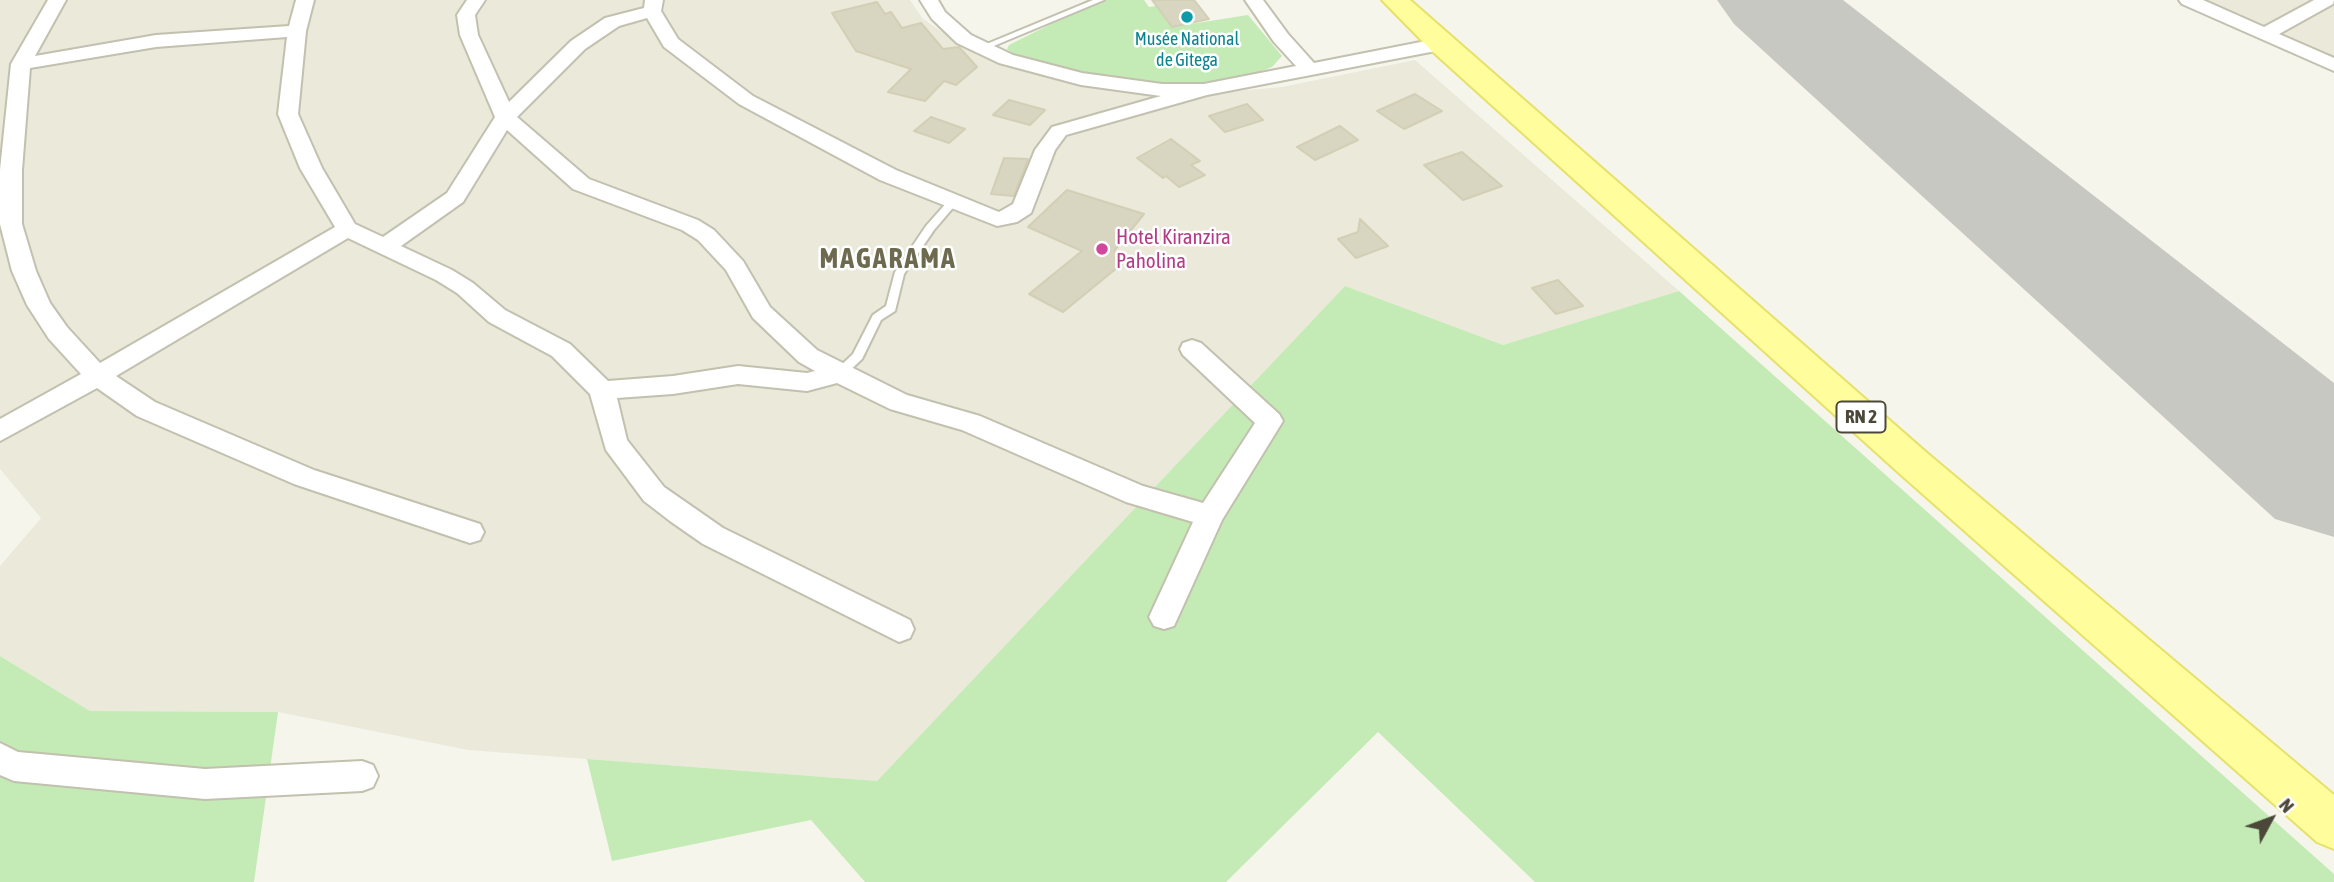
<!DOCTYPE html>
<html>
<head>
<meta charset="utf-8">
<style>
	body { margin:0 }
	#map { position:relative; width:2334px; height:882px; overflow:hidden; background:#f6f5ec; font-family:"Asap Condensed",sans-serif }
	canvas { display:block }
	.north { position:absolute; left:2236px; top:784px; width:70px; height:70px; -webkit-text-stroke:5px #fff; paint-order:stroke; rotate:49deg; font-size:19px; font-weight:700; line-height:28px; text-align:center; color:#4b4839 }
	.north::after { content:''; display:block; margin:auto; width:24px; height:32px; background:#4b4839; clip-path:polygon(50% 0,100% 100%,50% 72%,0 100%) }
</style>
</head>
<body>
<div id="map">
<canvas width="2334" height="882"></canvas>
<div class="north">N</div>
</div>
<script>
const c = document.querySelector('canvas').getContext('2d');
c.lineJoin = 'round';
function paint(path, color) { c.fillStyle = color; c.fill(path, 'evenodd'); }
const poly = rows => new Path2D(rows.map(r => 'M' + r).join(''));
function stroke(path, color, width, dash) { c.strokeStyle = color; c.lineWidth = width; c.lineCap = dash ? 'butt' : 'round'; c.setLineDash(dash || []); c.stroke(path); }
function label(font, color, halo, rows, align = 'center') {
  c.font = font + ' "Asap Condensed",sans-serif'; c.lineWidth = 5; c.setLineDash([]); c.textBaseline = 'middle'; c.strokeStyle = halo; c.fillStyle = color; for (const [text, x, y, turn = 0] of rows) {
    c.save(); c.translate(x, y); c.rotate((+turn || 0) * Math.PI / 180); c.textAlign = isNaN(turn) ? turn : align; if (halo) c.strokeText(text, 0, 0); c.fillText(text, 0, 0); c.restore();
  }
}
paint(poly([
	[0,0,910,0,923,19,970,50,1076,84,1170,97,1282,87,1415,60,1679,291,1503,345,1345,286,877,781,468,750,278,712,90,711,0,656,0,566,41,518,0,469],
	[2187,0,2334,0,2334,65]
]), '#eae9da');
paint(poly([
	[1106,0,1144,0,1149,7,1156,6,1172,27,1248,15,1282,56,1272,67,1254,74,1192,86,1107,80,1018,58,1007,49,1009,45,1065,17],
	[1345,286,1503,345,1679,291,2334,874,2334,882,1535,882,1378,732,1226,882,865,882,811,820,612,861,587,759,877,781],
	[0,656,90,711,278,712,254,882,0,882]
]), '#c4eab5');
paint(poly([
	[1717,0,1843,0,2334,383,2334,537,2275,519,1734,24,1717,0]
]), '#c8c8c3');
const building = poly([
	[1152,0,1194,0,1209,19,1172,27,1152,0],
	[877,2,885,14,891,12,902,28,921,23,943,49,959,47,977,67,956,85,944,81,925,101,888,92,911,69,856,51,832,13,877,2],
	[1415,94,1442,111,1404,129,1377,111,1415,94],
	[1009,100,1045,110,1030,125,993,115,1009,100],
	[1247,104,1263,120,1225,132,1209,116,1247,104],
	[931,117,965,129,949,143,914,131,931,117],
	[1340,126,1358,140,1315,160,1297,147,1340,126],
	[1171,139,1200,161,1191,165,1205,175,1179,187,1166,176,1163,178,1137,158,1171,139],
	[1462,152,1502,186,1463,200,1424,165,1462,152],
	[1004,158,1028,159,1014,196,991,194,1004,158],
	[1067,190,1144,214,1114,251,1129,258,1063,312,1029,294,1082,251,1028,227,1067,190],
	[1360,219,1388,246,1356,258,1338,239,1358,232,1360,219],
	[1558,280,1583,306,1556,314,1532,288,1558,280]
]);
paint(building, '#d8d5c1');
stroke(building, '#d3cfb4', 2);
const service = poly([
	[1093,0,1104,0,984,50,977,48,1093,0],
	[953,199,958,202,934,230,904,274,895,311,881,320,862,359,843,377,835,377,833,374,835,371,853,354,873,315,886,306,895,272,926,226,949,200,953,199]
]);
const minor = poly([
	[48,0,66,0,35,56,156,35,289,26,296,0,314,0,306,31,298,114,322,168,355,224,383,237,447,193,495,117,460,35,457,15,467,0,485,0,475,15,478,35,509,102,571,41,605,18,644,8,645,0,663,0,661,11,678,39,753,96,896,170,999,212,1013,204,1035,150,1052,127,1161,96,1081,85,999,63,957,43,932,19,920,0,938,0,945,12,971,35,1013,55,1082,73,1162,84,1204,84,1296,66,1274,42,1245,0,1263,0,1288,34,1314,63,1441,38,1450,44,1441,50,1207,95,1066,135,1055,150,1031,213,1017,222,997,226,880,180,739,104,664,47,647,18,619,26,585,49,517,117,589,179,698,220,714,230,743,261,770,307,817,350,907,395,980,416,1143,486,1203,503,1255,423,1183,355,1180,349,1183,343,1192,340,1201,343,1279,414,1283,421,1222,520,1174,626,1164,629,1154,626,1149,617,1193,522,1126,502,962,430,890,409,837,383,807,391,738,384,673,394,617,398,627,440,664,487,723,528,910,620,914,629,910,638,899,642,703,544,670,521,644,501,606,450,590,394,552,356,489,322,457,293,436,280,348,238,116,376,155,402,314,470,480,524,484,532,480,540,470,543,294,484,137,416,97,388,0,441,0,419,81,374,49,339,27,305,12,271,0,224,0,170,11,64,48,0],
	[287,37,278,114,300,168,335,227,100,363,67,327,50,303,36,271,22,224,22,170,30,68,156,47,287,37],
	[507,130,573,189,682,230,698,240,726,270,753,318,799,362,815,371,807,373,738,366,673,376,608,381,570,344,505,310,473,283,452,270,401,246,463,202,507,130],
	[2179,0,2203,0,2264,27,2314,0,2334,0,2333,4,2279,34,2334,58,2334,71,2182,4,2179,0],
	[0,743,18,752,205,769,362,761,373,765,378,776,373,787,362,791,205,799,14,781,0,775,0,743]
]);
const primary = poly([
	[1382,0,1410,0,1927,453,2334,795,2334,849,2317,842,1899,473,1431,50,1382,0]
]);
stroke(service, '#c2c0ae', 4);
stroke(minor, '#c2c0ae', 4);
stroke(primary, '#e6e169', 4);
paint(service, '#fff');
paint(minor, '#fff');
paint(primary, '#fffd9c');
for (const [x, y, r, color] of [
	[1187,17,7,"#0f9aa8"],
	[1102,249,7,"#d1479c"]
]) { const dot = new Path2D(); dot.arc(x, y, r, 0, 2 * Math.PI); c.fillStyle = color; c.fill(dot); stroke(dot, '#fff', 2.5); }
label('18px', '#0d838f', '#fff', [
	["Musée National",1187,39],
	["de Gitega",1187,60]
]);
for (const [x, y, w] of [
	[1861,417,49]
]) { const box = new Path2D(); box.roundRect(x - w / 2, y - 15.5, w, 31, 5); c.fillStyle = '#fff'; c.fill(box); stroke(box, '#4b4839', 2); }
label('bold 19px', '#4b4839', null, [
	["RN 2",1861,417]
]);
label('21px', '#b23c85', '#fff', [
	["Hotel Kiranzira",1116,237],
	["Paholina",1116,261]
], 'left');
c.letterSpacing = '2px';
label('bold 28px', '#6e6a50', '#fff', [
	["MAGARAMA",888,259]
]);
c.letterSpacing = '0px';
</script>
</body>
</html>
